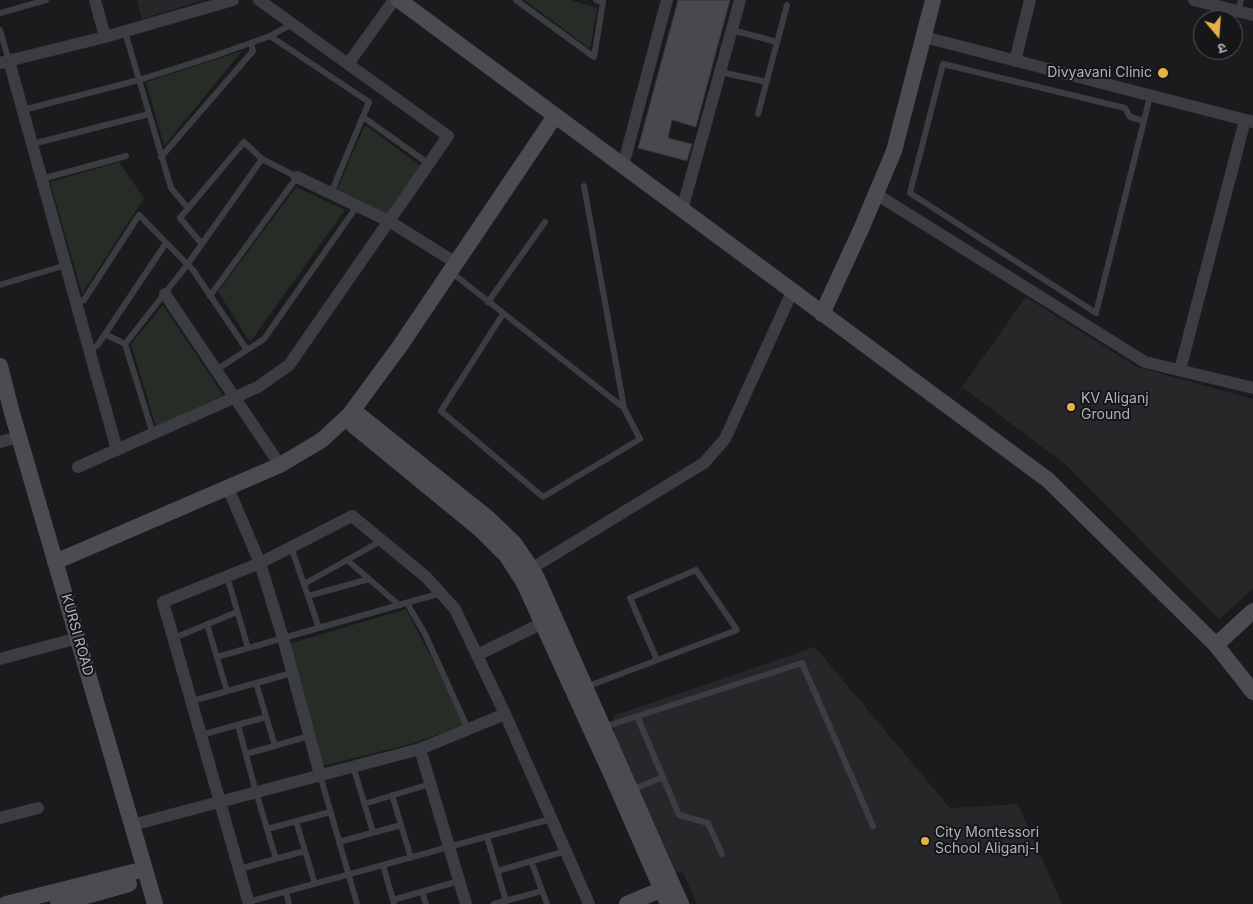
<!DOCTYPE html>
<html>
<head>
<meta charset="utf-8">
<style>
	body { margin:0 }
	#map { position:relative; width:1253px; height:904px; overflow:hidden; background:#1b1b1d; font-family:Inter,"Noto Sans Devanagari",sans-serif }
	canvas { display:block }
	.north { position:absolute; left:1193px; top:10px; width:50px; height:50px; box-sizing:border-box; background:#161618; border:1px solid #535459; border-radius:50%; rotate:162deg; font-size:14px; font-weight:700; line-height:20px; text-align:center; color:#aeb2bb }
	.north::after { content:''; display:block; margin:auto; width:18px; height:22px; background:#e8b048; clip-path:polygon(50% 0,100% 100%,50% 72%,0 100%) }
</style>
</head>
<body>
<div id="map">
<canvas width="1253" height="904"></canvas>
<div class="north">उ</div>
</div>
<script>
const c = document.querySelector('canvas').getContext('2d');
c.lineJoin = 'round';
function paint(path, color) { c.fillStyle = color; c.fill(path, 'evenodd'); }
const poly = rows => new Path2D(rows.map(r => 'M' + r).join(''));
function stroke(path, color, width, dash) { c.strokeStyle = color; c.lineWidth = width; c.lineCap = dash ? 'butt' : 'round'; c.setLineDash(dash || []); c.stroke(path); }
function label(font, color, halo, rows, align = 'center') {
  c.font = font + ' Inter,sans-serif'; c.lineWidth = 4; c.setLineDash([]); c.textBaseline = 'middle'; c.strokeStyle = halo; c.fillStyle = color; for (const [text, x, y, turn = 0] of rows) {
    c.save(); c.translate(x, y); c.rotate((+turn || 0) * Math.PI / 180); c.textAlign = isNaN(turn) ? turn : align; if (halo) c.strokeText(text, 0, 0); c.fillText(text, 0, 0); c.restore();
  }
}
paint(poly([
	[137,0,204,0,142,19],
	[1026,297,1137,367,1253,399,1253,589,1219,619,1065,464,962,387],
	[815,647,950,808,1018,804,1062,904,697,904,683,873,676,872,614,733,613,716]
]), '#27272a');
paint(poly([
	[525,0,571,0,597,8,590,49],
	[242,51,164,146,146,82],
	[365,125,421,166,388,214,337,189],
	[119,162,144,198,82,294,50,182],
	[296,187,345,210,250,342,218,292],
	[163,305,223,395,156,427,131,344],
	[406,609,437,668,463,725,415,743,323,766,289,644]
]), '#252d26');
const building = poly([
	[678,0,730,0,696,127,672,120,668,138,692,144,687,161,638,148,678,0]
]);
paint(building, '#48484d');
stroke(building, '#353539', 1);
stroke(poly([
	[516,0,594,57,603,2,596,0],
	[1238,11,1241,0],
	[0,13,46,0],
	[0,30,9,61],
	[732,30,777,42],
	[125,32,171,188,188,208],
	[270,36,369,102,331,193],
	[720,72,767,82],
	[23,110,139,80,214,56,270,36,292,24],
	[758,114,787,5],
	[363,117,429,164],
	[1144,121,1130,117,1125,108,943,64,910,193,1096,313,1144,121,1150,96],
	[32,144,149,114],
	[161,157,253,51,251,43],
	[42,179,126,156],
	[584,186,624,408],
	[202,244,180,218,244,142,262,159,297,177,210,296],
	[451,272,624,408,640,439,543,497,441,411,503,314],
	[0,285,66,265],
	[488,302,545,222],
	[76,303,84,300,139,215,193,270,247,350],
	[105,334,125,344],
	[89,349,97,346,166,243],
	[216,370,264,339,357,206],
	[153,434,125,344,187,265,262,159],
	[291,547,319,628],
	[347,560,399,605],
	[227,576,248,648],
	[304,584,381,541],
	[308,596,369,579],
	[407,603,425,634,468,729],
	[207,624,227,691],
	[174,638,237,612],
	[217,657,441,593],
	[256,683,275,746],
	[586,687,737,630,696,570,630,598,657,660],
	[192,701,292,673],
	[637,716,679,815,708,823,722,854],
	[238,725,256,792,276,859],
	[604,727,802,663,873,826],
	[201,735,266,717],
	[246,754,309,736],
	[353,766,373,832],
	[320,775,357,904],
	[632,790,663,777],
	[392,795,411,858],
	[364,804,430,784],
	[296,821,315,884],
	[267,829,330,812],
	[487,837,506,901],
	[339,842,401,825],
	[531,861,547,904],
	[383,865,394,904],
	[239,869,305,851],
	[497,871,566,851],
	[286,892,289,904],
	[422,892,426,904],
	[393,900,459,881],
	[248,902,551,819],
	[494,904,542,891]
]), '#3c3d42', 6);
stroke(poly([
	[95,0,105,37],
	[1194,0,1253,15],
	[924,37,1253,122],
	[9,61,117,450],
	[1015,61,1030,0],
	[0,63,105,37,233,0],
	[348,64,394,0],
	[623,166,667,0],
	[297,177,389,221,456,263],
	[876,194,1145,362,1253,388],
	[682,210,740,0],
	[165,294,280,465],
	[1180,370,1245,120],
	[0,442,19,437],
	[78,467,258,387,289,365,448,136,259,0],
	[228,488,260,563,283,638,320,775],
	[524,573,704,463,725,439,792,292],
	[477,655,549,620],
	[0,659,78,638],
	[420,749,466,904],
	[0,818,38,808],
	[132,825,420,749,505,714],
	[249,904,163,602,260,563,352,516,426,577,455,609,505,714,589,904]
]), '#3c3d42', 12);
stroke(poly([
	[399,0,1048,480,1216,645,1253,692],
	[822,314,862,227,894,151,933,0],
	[0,366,12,413,155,904],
	[55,562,280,465,322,440,350,414,400,346,555,116],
	[1216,645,1253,611],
	[6,904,145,869],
	[58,904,129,884],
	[627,904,670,886],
	[668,904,613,778,524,583,506,555,481,530,353,425,350,414,359,415,488,518,514,543,531,568,537,578,681,904]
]), '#4a4c52', 16);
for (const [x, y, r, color] of [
	[1163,73,6,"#e8b048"],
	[1071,407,5,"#e8b048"],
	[925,841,5,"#e8b048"]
]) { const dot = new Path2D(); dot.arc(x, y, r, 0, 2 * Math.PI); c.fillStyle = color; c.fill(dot); stroke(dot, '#161618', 2); }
label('14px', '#aeb2bb', '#161618', [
	["Divyavani Clinic",1152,73,"right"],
	["KV Aliganj",1081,399],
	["Ground",1081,415],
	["City Montessori",935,833],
	["School Aliganj-I",935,849]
], 'left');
label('14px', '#aeb2bb', '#161618', [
	["KURSI ROAD",77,635,74]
]);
</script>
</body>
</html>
